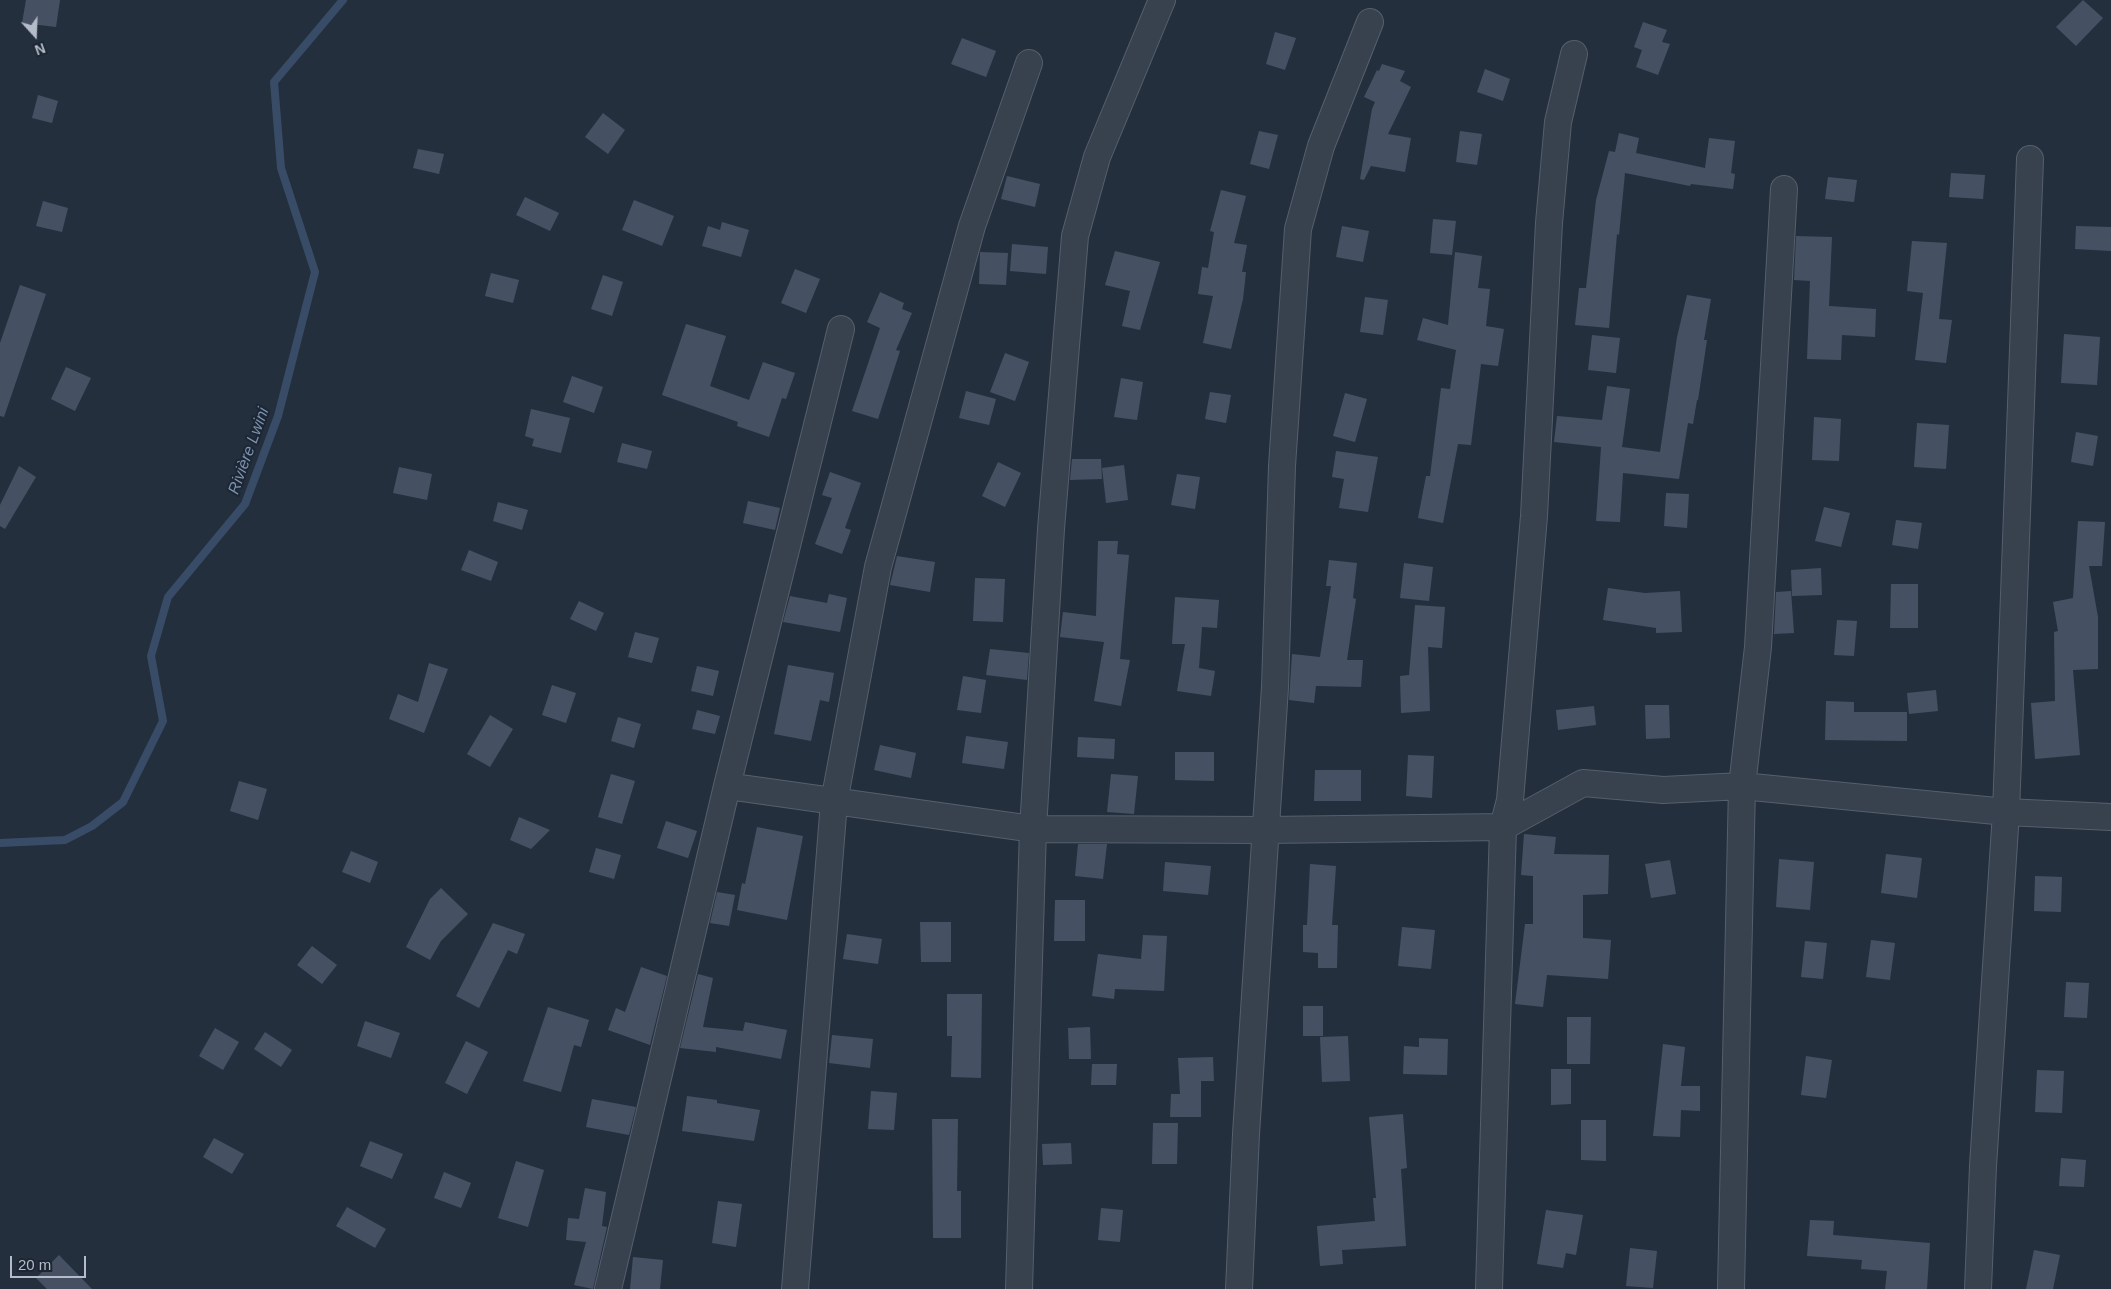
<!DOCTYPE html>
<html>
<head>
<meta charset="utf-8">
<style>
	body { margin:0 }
	#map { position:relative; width:2111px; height:1289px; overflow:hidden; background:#242f3e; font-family:Helvetica,sans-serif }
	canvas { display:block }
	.north { position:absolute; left:10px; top:10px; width:50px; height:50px; -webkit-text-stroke:4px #1d2633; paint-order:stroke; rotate:160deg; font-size:14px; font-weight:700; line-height:20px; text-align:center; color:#b4bcc9 }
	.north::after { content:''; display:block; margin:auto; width:18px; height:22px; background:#b4bcc9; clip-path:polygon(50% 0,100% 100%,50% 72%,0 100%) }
	.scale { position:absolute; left:10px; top:1256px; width:76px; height:22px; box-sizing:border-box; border:2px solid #b4bcc9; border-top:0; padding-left:6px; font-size:15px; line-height:18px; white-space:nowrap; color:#b4bcc9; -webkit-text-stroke:4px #1d2633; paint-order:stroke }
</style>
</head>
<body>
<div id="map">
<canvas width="2111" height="1289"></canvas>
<div class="north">N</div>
<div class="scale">20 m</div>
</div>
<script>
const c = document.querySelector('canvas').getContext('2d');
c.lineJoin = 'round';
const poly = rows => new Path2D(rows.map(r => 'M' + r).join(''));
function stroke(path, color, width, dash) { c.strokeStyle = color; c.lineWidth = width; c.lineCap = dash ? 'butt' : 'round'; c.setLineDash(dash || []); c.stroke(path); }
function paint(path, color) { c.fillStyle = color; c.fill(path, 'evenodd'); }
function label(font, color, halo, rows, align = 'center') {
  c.font = font + ' Helvetica,sans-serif'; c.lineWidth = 4; c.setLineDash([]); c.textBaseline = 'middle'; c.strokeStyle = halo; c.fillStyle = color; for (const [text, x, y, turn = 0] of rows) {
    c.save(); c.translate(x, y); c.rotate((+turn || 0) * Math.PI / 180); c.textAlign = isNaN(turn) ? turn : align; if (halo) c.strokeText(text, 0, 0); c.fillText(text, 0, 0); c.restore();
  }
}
stroke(poly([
	[0,843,65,840,92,826,123,802,163,721,151,656,168,597,245,504,278,416,315,272,281,168,274,82,343,0]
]), '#394c67', 8);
paint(poly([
	[26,0,60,0,56,27,22,23],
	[2083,0,2103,18,2076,46,2056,27],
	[1643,22,1667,30,1662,42,1670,44,1658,75,1636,67,1642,50,1634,47],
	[1275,32,1296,38,1285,70,1266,64],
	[962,38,996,51,986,77,951,64],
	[1382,64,1405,71,1400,81,1411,87,1388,134,1411,138,1405,172,1371,166,1364,180,1360,179,1372,109,1375,102,1364,97,1377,70,1379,71],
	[1485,69,1510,79,1503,101,1477,92],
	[38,95,58,101,52,123,32,118],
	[603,113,625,130,608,154,585,137],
	[1259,131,1278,135,1269,169,1250,164],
	[1460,131,1482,134,1477,165,1456,162],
	[1619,133,1639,138,1636,153,1705,168,1709,138,1735,141,1731,173,1735,174,1733,189,1691,184,1690,186,1625,173,1619,235,1617,234,1609,328,1575,325,1579,288,1586,288,1596,200,1609,151,1615,152],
	[418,149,444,154,439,174,413,168],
	[1951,173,1985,175,1983,199,1949,197],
	[1007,176,1040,184,1035,207,1001,199],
	[1828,177,1857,180,1854,202,1825,199],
	[1221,190,1246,196,1234,243,1247,245,1242,272,1246,272,1243,299,1231,349,1203,343,1213,296,1198,294,1202,267,1208,268,1214,232,1210,231],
	[525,197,559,213,550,231,516,215],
	[634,200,674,216,662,246,622,230],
	[43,201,68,208,62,232,36,226],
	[1433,219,1456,221,1452,255,1430,253],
	[722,222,749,230,741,257,702,246,708,226,720,230],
	[1342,226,1369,231,1363,262,1336,257],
	[2076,226,2111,227,2111,251,2075,249],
	[1796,236,1832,237,1829,306,1876,309,1875,337,1842,335,1841,360,1807,359,1810,281,1794,280],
	[1912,241,1947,243,1939,319,1952,320,1946,363,1915,360,1923,293,1907,291],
	[1012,244,1048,247,1046,274,1010,271],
	[1115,251,1160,262,1140,330,1122,326,1130,291,1105,285],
	[980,252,1008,253,1006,285,979,284],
	[1455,252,1482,256,1478,288,1490,289,1486,326,1504,329,1498,366,1481,364,1471,445,1458,444,1443,523,1418,518,1426,476,1430,476,1441,388,1450,389,1456,350,1417,340,1423,318,1448,325],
	[795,269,820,279,806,313,781,303],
	[491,273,519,280,513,303,485,296],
	[603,275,623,282,612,316,591,309],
	[20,285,46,294,4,417,0,416,0,343],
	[880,292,904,303,902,309,912,313,896,350,900,351,878,419,852,411,880,328,867,322],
	[1687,295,1711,299,1704,340,1707,340,1698,400,1697,400,1693,424,1688,423,1679,479,1623,473,1620,522,1596,521,1601,447,1554,442,1557,416,1602,420,1607,386,1630,389,1622,447,1660,452,1677,337],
	[1365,297,1388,300,1383,335,1360,332],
	[686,324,726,336,710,386,749,400,763,362,795,373,786,399,782,398,769,437,737,426,738,422,662,395],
	[2064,334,2100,337,2097,385,2061,383],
	[1592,335,1620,338,1616,373,1588,370],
	[1005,353,1029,362,1015,401,990,392],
	[66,367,91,378,75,411,51,399],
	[572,376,603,387,594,413,563,402],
	[1121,378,1143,382,1137,420,1114,417],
	[966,391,996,399,989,425,959,418],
	[1210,392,1231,395,1226,423,1205,419],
	[1345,393,1367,399,1355,442,1333,436],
	[531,409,570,418,561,453,532,446,534,439,525,436],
	[1814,417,1841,419,1839,461,1812,460],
	[1917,423,1949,425,1946,469,1914,467],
	[2076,432,2098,436,2093,466,2071,462],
	[622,443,652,451,647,469,617,462],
	[1336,451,1378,457,1368,512,1339,508,1344,479,1332,477],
	[1072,459,1101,459,1102,479,1070,480],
	[998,462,1021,473,1005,507,982,496],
	[1124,465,1128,500,1106,503,1102,468],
	[19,466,36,477,5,529,0,526,0,505],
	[399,467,432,474,427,500,393,493],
	[830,472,861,483,845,528,851,530,842,554,815,544,832,498,822,495],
	[1177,474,1200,477,1195,509,1171,505],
	[1666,493,1689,494,1687,528,1664,526],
	[748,501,780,508,775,530,743,523],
	[498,502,528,510,522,530,493,521],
	[1824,507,1850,513,1841,547,1815,541],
	[1896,520,1922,523,1918,549,1892,545],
	[2078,521,2105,522,2102,566,2089,566,2098,617,2098,669,2073,670,2080,755,2035,759,2031,703,2055,701,2054,632,2058,631,2053,602,2073,598],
	[1098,541,1118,541,1117,554,1129,555,1120,659,1130,660,1121,706,1094,701,1104,642,1060,637,1063,612,1096,616],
	[469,550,498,562,491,581,461,570],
	[897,556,935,562,930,592,890,585],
	[1329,560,1357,563,1353,598,1356,599,1347,660,1363,660,1361,687,1316,686,1314,703,1289,700,1292,654,1320,657,1331,586,1326,586],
	[1404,563,1433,567,1429,601,1400,598],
	[1821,568,1822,595,1792,596,1791,570],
	[975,578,1005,579,1003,622,973,621],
	[1891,584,1918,584,1918,628,1890,628],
	[1608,588,1645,593,1680,591,1682,632,1656,633,1656,628,1603,620],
	[1791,591,1794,633,1774,634,1776,592],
	[829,594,847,598,840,632,783,622,790,596,827,603],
	[1175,597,1219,600,1217,628,1202,627,1199,668,1215,671,1211,696,1177,691,1185,644,1172,644],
	[579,601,604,613,596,631,570,619],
	[1415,605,1445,607,1442,648,1428,647,1430,711,1401,713,1400,676,1409,675],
	[1837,620,1857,621,1854,656,1834,655],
	[635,632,659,638,652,663,628,657],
	[990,649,1029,653,1027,680,986,675],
	[429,663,448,669,424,733,389,719,398,694,418,702],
	[788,665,834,673,829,702,820,700,811,741,774,734],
	[697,666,719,671,713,696,691,691],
	[963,676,986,680,981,713,957,710],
	[552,685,576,693,566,723,542,715],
	[1936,690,1938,711,1909,714,1907,693],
	[1826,701,1854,702,1854,712,1907,712,1907,741,1825,740],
	[1645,705,1669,705,1670,738,1646,739],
	[1594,706,1596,725,1558,730,1556,710],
	[697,710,720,716,715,734,692,729],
	[490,715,513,729,490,767,467,754],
	[618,717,641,724,634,748,611,741],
	[966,736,1008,742,1004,769,962,763],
	[1078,737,1115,739,1114,759,1077,757],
	[880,745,916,753,911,778,874,770],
	[1175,752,1214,752,1214,781,1175,780],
	[1408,755,1434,756,1432,798,1406,796],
	[1315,770,1361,770,1361,801,1314,801],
	[611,774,635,781,622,824,598,817],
	[1111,774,1138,776,1134,814,1107,812],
	[239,781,267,789,258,820,230,811],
	[519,817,550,830,531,849,510,840],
	[666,821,697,831,688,858,657,848],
	[757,827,803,836,787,920,737,910,742,883,745,884],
	[1524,834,1556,837,1554,854,1609,855,1608,894,1583,895,1583,938,1611,940,1608,979,1547,975,1543,1007,1515,1004,1525,924,1533,924,1533,876,1521,875],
	[1078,844,1107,844,1103,879,1075,876],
	[596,848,621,855,614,879,589,872],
	[351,851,378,862,370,883,342,872],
	[1886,854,1922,858,1917,898,1881,893],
	[1779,859,1814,862,1810,910,1776,907],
	[1670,860,1676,894,1651,898,1645,864],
	[1165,862,1211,866,1208,895,1163,891],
	[1310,864,1336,866,1332,925,1338,925,1337,968,1318,968,1318,953,1303,952,1303,925,1307,925],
	[2035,876,2062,877,2061,912,2034,911],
	[441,888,468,914,441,941,430,960,406,947,430,899],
	[717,892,735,895,729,926,710,923],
	[1055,900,1085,900,1085,941,1054,941],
	[920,922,951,922,951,962,921,962],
	[493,923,525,934,517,954,508,950,479,1008,456,996],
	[1402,927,1435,930,1431,969,1398,966],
	[847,934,882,939,878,964,843,959],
	[1143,935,1167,936,1164,991,1115,989,1114,999,1092,996,1098,954,1141,959],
	[1871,940,1895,943,1890,980,1866,977],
	[1805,941,1827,943,1823,979,1801,977],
	[312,946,337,965,322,984,297,965],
	[641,967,667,976,650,1045,608,1030,616,1008,625,1012],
	[698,974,713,978,703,1027,743,1031,745,1022,787,1030,781,1059,716,1047,716,1052,680,1048],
	[2066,982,2089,983,2087,1018,2064,1017],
	[947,994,982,994,981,1078,951,1077,952,1036,947,1036],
	[1303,1006,1323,1006,1323,1036,1303,1036],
	[548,1007,589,1020,581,1047,574,1045,561,1092,523,1081],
	[1567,1017,1591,1017,1590,1064,1567,1064],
	[365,1021,400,1033,391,1058,357,1046],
	[1090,1027,1091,1059,1069,1059,1068,1028],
	[215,1028,239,1042,223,1070,199,1056],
	[265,1032,292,1050,281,1067,254,1049],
	[832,1035,873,1039,870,1068,829,1063],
	[1348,1036,1350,1081,1322,1082,1320,1037],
	[1419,1038,1448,1039,1447,1075,1403,1074,1404,1046,1419,1047],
	[466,1041,488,1052,467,1094,445,1083],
	[1663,1044,1685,1047,1681,1086,1700,1086,1700,1111,1681,1110,1680,1137,1653,1136],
	[1806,1056,1832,1060,1826,1098,1801,1095],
	[1213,1057,1214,1081,1201,1081,1201,1117,1170,1117,1171,1094,1180,1094,1178,1058],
	[1092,1064,1117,1064,1116,1085,1091,1085],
	[1551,1069,1571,1069,1571,1104,1551,1105],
	[2037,1070,2064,1071,2062,1113,2035,1112],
	[871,1091,897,1093,894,1130,868,1129],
	[687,1096,717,1100,717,1103,760,1110,754,1141,682,1131],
	[592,1099,636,1107,629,1135,586,1127],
	[1403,1114,1407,1168,1401,1169,1406,1246,1342,1250,1343,1264,1320,1266,1317,1226,1375,1221,1373,1198,1376,1198,1369,1117],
	[932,1119,958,1119,957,1191,961,1191,961,1238,933,1238],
	[1581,1120,1606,1120,1606,1161,1581,1160],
	[1153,1123,1178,1123,1177,1164,1152,1164],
	[214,1138,244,1154,232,1174,203,1157],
	[370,1141,403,1154,392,1179,360,1166],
	[1071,1143,1072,1164,1043,1165,1042,1144],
	[2061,1158,2086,1160,2084,1187,2059,1186],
	[516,1161,544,1170,528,1227,498,1218],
	[444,1172,471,1183,461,1208,434,1198],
	[585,1188,606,1192,602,1226,607,1227,593,1289,574,1285,586,1242,566,1240,568,1218,579,1219],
	[718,1201,742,1204,736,1247,712,1243],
	[347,1207,386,1229,375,1248,336,1226],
	[1101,1208,1123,1210,1120,1242,1098,1240],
	[1546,1210,1583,1215,1576,1255,1566,1253,1563,1268,1537,1264],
	[1810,1220,1834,1221,1833,1235,1930,1243,1927,1289,1885,1289,1887,1271,1861,1269,1862,1260,1807,1256],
	[1630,1248,1657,1251,1653,1288,1626,1286],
	[2034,1250,2060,1255,2053,1289,2026,1289],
	[59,1255,92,1289,47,1289,36,1278],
	[633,1257,663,1260,660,1289,630,1289]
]), '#455162');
const street = poly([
	[727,786,1033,829,1266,830,1503,827,1583,783,1663,790,1742,786,2006,812,2111,817],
	[608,1289,727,786,841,329],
	[795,1289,834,802,878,567,972,226,1029,63],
	[1019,1289,1033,829,1051,529,1075,236,1097,157,1162,0],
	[1239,1289,1246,1134,1275,687,1282,466,1298,229,1321,146,1370,22],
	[1489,1289,1503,827,1510,800,1534,516,1549,223,1558,122,1574,54],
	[1731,1289,1742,786,1758,647,1784,189],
	[1978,1289,1983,1166,2006,812,2030,159]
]);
stroke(street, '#565f6c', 28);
stroke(street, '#38414e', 26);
label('italic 16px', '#7c92b1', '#1d2633', [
	["Rivière Lwini",249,451,-70]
]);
</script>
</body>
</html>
